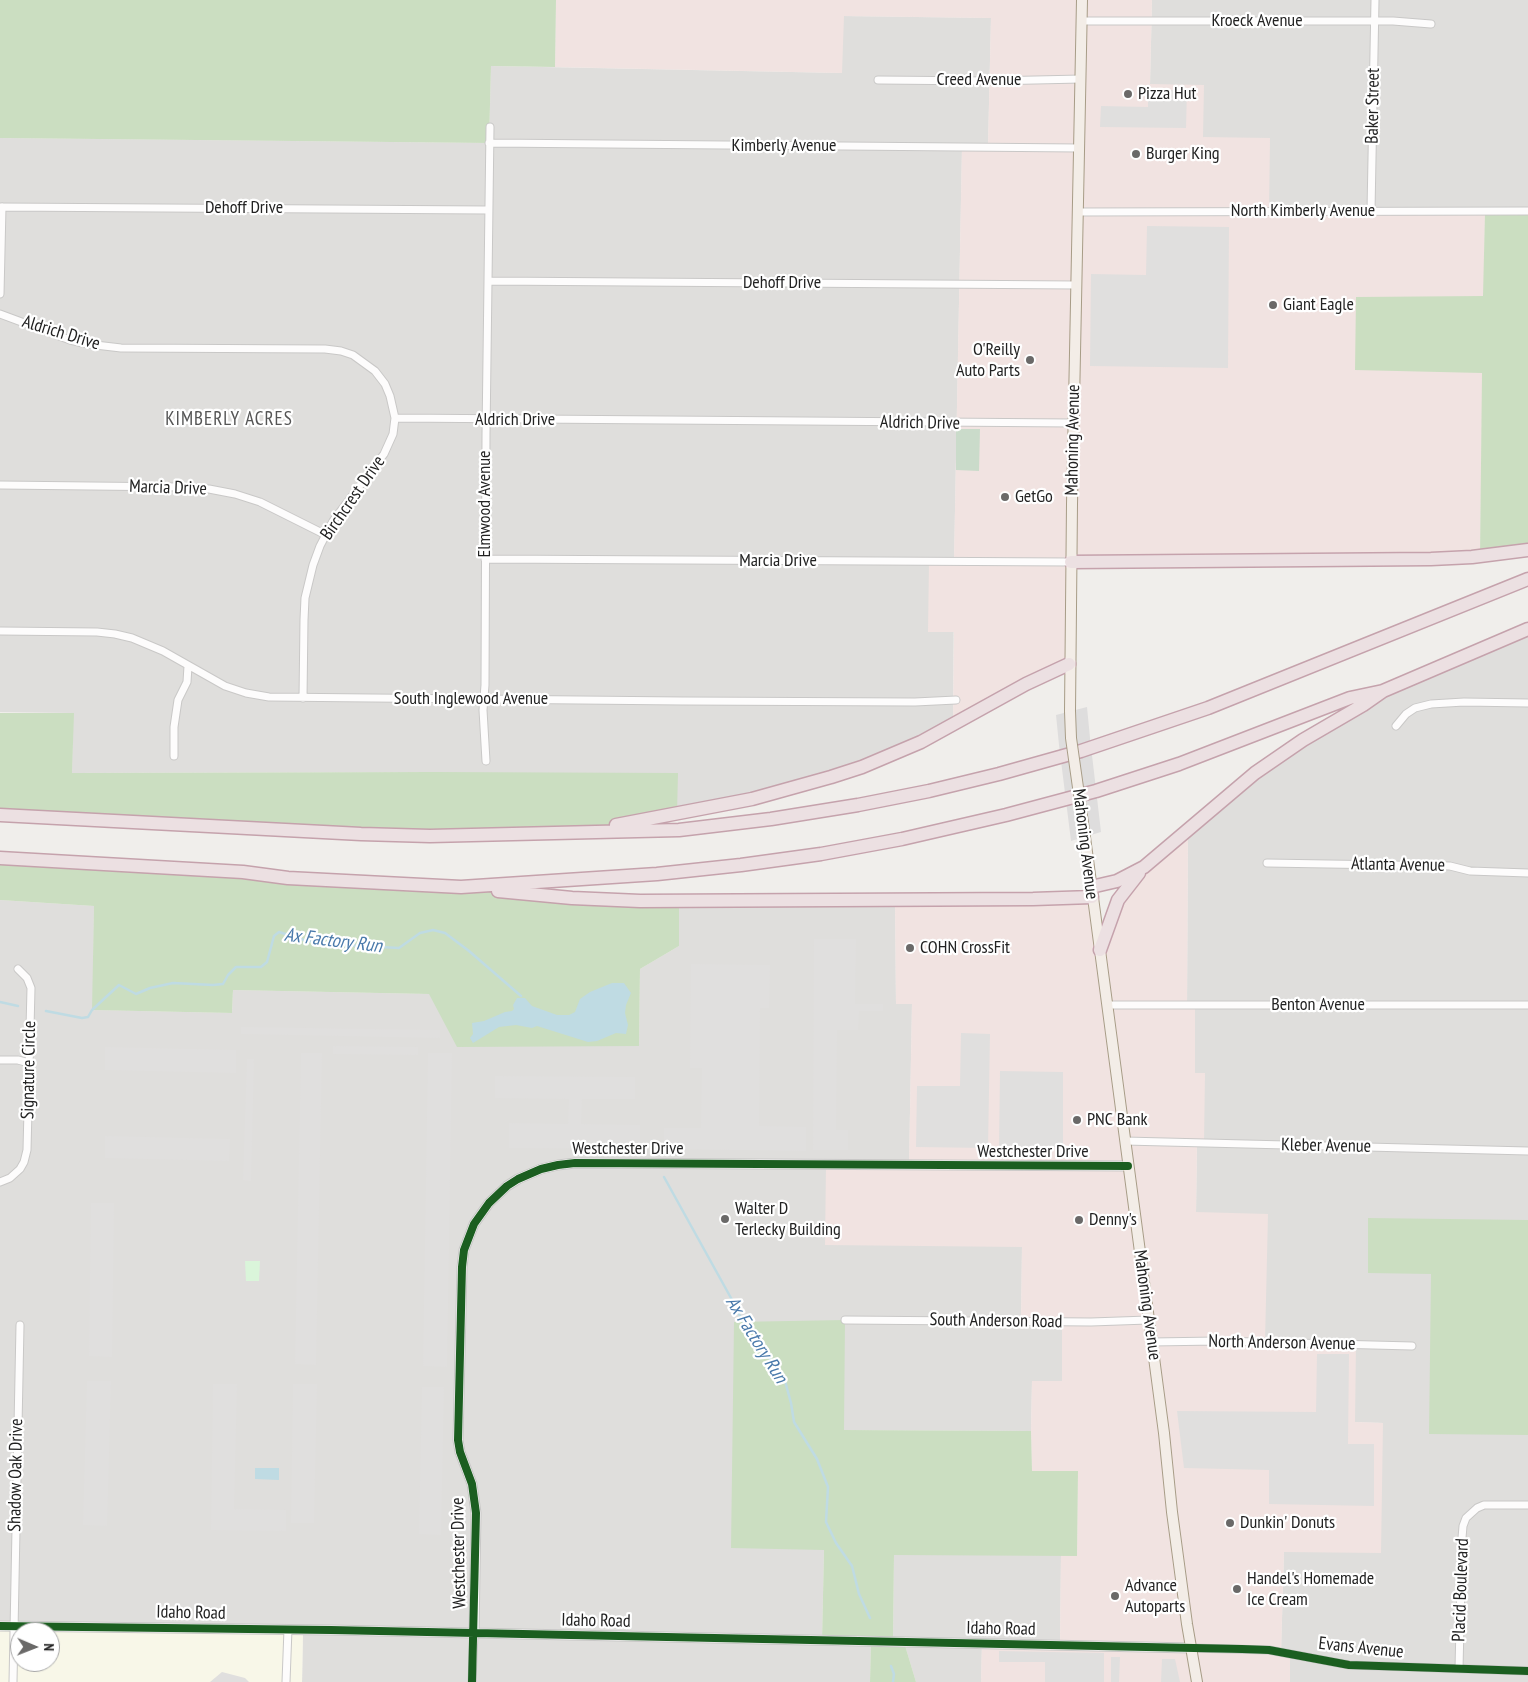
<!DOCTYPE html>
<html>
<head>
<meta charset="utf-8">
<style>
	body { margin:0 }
	#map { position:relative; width:1528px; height:1682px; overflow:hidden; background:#f0eeeb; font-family:"PT Sans Narrow",sans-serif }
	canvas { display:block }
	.north { position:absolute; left:10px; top:1622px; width:50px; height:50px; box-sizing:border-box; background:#fff; border:1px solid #a7a7a7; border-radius:50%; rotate:91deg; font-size:14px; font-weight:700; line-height:20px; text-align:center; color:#222 }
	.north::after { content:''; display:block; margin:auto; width:18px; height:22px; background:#6a6968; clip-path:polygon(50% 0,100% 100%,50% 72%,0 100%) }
</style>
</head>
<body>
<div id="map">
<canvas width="1528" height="1682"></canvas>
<div class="north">N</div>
</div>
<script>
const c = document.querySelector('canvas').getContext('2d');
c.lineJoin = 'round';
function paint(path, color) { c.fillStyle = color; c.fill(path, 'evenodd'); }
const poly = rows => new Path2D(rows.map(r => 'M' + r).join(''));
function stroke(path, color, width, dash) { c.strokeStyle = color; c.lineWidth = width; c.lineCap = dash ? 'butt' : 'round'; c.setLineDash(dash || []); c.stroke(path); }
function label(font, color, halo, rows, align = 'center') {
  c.font = font + ' "PT Sans Narrow",sans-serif'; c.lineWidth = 4.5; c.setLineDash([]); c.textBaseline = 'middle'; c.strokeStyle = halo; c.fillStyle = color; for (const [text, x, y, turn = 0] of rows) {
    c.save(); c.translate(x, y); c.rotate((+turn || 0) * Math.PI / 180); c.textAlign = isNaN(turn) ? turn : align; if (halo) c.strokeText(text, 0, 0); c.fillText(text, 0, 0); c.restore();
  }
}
paint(poly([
	[1152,0,1528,0,1528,211,1269,211,1203,137,1150,84],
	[843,16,991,18,988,147,962,148,954,562,953,725,892,755,677,813,432,772,72,773,73,713,0,712,0,138,489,143,491,66,841,73],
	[1528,629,1528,1682,1290,1682,1290,1654,1281,1652,1284,1551,1383,1423,1355,1422,1265,1342,1196,1212,1197,1143,1205,1073,1195,1073,1195,1005,1187,1005,1188,831,1230,794,1363,705],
	[0,900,94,906,93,1010,232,1013,233,990,429,994,639,1046,640,969,679,946,679,900,895,900,896,1004,912,1004,909,1166,1022,1247,1021,1320,1062,1321,1062,1381,1032,1381,1031,1431,844,1430,844,1320,824,1550,822,1640,871,1641,870,1682,302,1682,303,1630,0,1627],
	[894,1555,1061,1555,1060,1645,982,1644,981,1682,916,1682,904,1642,893,1642]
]), '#dfdedc');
paint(poly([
	[556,0,1152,0,1150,84,1204,85,1203,137,1270,138,1269,211,1485,212,1480,556,1072,562,1069,664,953,725,954,632,928,632,929,562,954,562,962,147,988,147,991,18,844,16,842,73,555,67],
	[1188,831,1187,1005,1195,1005,1195,1073,1205,1073,1204,1143,1197,1143,1196,1212,1268,1214,1265,1342,1356,1344,1355,1422,1383,1423,1381,1553,1284,1552,1281,1652,1290,1653,1290,1682,981,1682,982,1643,1060,1645,1061,1555,1077,1555,1078,1471,1032,1471,1031,1431,1032,1381,1062,1381,1062,1321,1021,1321,1022,1247,825,1245,826,1165,909,1166,912,1004,896,1004,895,900,1092,897,1099,948,1118,900]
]), '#f1e3e1');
paint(poly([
	[0,1626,303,1630,302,1682,0,1682],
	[20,1632,50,1632,50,1662,20,1662]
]), '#f8f7e8');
paint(poly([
	[0,0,556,0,555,67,491,66,489,143,0,138],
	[1528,211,1528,550,1480,556,1482,373,1355,370,1356,297,1483,296,1485,212],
	[0,713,74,713,72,773,432,772,678,773,677,813,581,832,498,835,0,815],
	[0,858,679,900,679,946,640,969,639,1046,457,1047,429,994,233,990,232,1013,92,1010,94,906,0,900],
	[1368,1218,1528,1220,1528,1435,1429,1434,1431,1274,1368,1273],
	[845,1320,844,1430,1031,1431,1032,1471,1078,1471,1077,1556,894,1555,893,1641,904,1642,916,1682,870,1682,871,1641,822,1640,824,1550,731,1548,734,1322]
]), '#cbdec1');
paint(poly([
	[956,429,980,429,979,471,956,470]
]), '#cadbca');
paint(poly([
	[245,1261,260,1261,259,1281,246,1281]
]), '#daf5da');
paint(poly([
	[1148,90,1187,90,1186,128,1100,127,1101,106,1148,107],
	[1147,226,1229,227,1228,368,1090,366,1091,274,1146,275],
	[814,939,856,939,855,1004,883,1004,883,1011,859,1011,858,1030,837,1030,836,1130,848,1130,848,1150,813,1150],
	[691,964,770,965,769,1008,760,1008,759,1126,806,1127,806,1151,664,1149,664,1128,701,1128,702,1068,690,1068],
	[241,1027,440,1030,440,1038,241,1034],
	[961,1033,990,1034,988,1148,916,1147,917,1086,960,1086],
	[333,1046,418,1047,418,1055,333,1054],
	[105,1047,236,1050,236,1073,105,1070],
	[301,1053,322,1053,316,1365,295,1364],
	[428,1053,452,1053,447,1367,423,1366],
	[247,1059,254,1059,251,1181,243,1180],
	[1000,1071,1063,1072,1063,1147,999,1147],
	[495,1076,635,1077,635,1099,582,1099,581,1124,640,1125,640,1149,509,1148,509,1123,568,1124,569,1099,495,1098],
	[105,1136,230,1139,229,1161,105,1158],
	[91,1203,114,1203,112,1357,89,1356],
	[1317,1354,1349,1354,1348,1444,1374,1444,1374,1506,1269,1504,1269,1470,1184,1468,1177,1411,1316,1412],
	[87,1381,111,1381,107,1526,83,1525],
	[213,1384,237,1384,234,1509,286,1510,286,1531,211,1530],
	[293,1384,317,1384,314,1523,291,1523],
	[422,1387,444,1387,441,1535,419,1534],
	[999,1651,1104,1653,1104,1682,1045,1682,1045,1662,999,1662],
	[1111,1657,1120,1657,1119,1682,1111,1682],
	[1162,1659,1175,1659,1180,1682,1161,1682],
	[222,1672,245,1678,249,1682,210,1682]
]), '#e0dfde');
paint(poly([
	[612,983,624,983,631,993,626,1005,625,1013,628,1025,626,1034,616,1033,597,1041,588,1042,537,1026,532,1028,516,1025,499,1027,473,1043,470,1038,473,1034,472,1023,484,1021,505,1012,512,1011,514,1009,513,1005,517,998,525,998,532,1006,557,1015,569,1015,575,1012,580,999,590,992],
	[255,1468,279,1468,279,1480,255,1479]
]), '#bfdbe3');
paint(poly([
	[1087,707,1090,738,1101,832,1071,841,1059,745,1056,715]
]), '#dedddd');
stroke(poly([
	[0,1002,18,1006],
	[46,1011,82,1018,88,1017,92,1010,119,985,136,994,150,988,173,983,213,985,223,984,228,975,236,967,261,967,267,962,274,936,279,932,304,940,326,944,399,948,420,933,433,930,445,933,469,951,521,996],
	[652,1141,655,1152],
	[664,1177,731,1298,750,1336,771,1360,785,1381,791,1403,794,1422,817,1459,828,1487,826,1522,836,1543,852,1566,859,1594,870,1618],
	[891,1666,894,1674,893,1682]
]), '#bfdbe3', 2.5);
const minor = poly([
	[1082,21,1393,21,1431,24],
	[878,80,990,81,1081,79],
	[489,143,1079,148],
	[0,207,488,210],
	[1371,211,1375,0],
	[1078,212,1528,211],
	[488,281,1076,285],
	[0,294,2,207],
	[0,314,70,340,87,344,121,348,325,349,341,351,353,355,375,371,385,384,390,396,395,418,393,434,384,454,333,521,320,546,313,565,305,598,304,620,303,698],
	[395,418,1073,423],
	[0,485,182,487,209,489,235,494,260,502,326,535],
	[485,559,1071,562],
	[0,631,97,632,115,634,132,638,163,651,225,686,246,693,269,697,683,701,915,702,956,700],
	[1396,726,1406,714,1415,708,1431,704,1464,702,1528,703],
	[174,756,174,727,178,700,187,682,188,666],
	[486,761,483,710,485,685,486,435,490,127],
	[1267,863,1450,866,1470,871,1528,873],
	[1107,1005,1528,1005],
	[0,1060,18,1060,29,1063],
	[1125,1141,1528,1151],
	[0,1182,10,1178,20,1169,24,1162,27,1150,31,988,27,978,18,969],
	[845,1320,1091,1322,1148,1320],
	[1152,1342,1217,1341,1412,1346],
	[1191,1648,1269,1650,1349,1665,1528,1671],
	[1459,1669,1462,1538,1463,1526,1466,1518,1477,1508,1484,1505,1528,1505],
	[13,1682,20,1325],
	[286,1682,288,1629],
	[472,1682,474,1633]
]);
const tertiary = poly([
	[0,1626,331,1630,1191,1648],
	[474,1633,476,1513,472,1484,460,1452,458,1440,462,1267,464,1250,474,1224,489,1203,507,1186,518,1179,541,1169,558,1165,575,1163,1128,1166]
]);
const primary = poly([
	[1070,711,1072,504,1082,0],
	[1085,837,1164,1433,1172,1512,1187,1624,1197,1682]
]);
const motorway = poly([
	[1071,562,1431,559,1472,557,1528,550],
	[0,815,361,834,430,836,679,830,771,819,858,805,929,791,999,774,1081,751,1208,708,1528,579],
	[616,825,752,799,831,777,862,767,921,742,1026,684,1069,664],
	[0,858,243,872,288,878,461,887,657,874,741,865,821,854,902,839,1006,815,1096,791,1179,764,1350,698,1383,691],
	[1091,887,1117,881,1144,867,1255,773,1303,740,1363,705,1383,691,1528,629],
	[498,891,572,898,640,901,1033,899,1092,897],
	[1100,950,1118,900,1139,873]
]);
stroke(minor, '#c9c8c7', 9);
stroke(tertiary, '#c9c8c7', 11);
stroke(primary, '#a79c86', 12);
stroke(motorway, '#c5a2ac', 15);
stroke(minor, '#fdfcfc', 7);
stroke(tertiary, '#fdfcfc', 9);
stroke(primary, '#f3ede7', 10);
stroke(motorway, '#ece0e2', 12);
const primaryBridge = poly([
	[1070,711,1071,738,1085,837]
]);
stroke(primaryBridge, '#a79c86', 12, []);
stroke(primaryBridge, '#f3ede7', 10);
stroke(poly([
	[0,1626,331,1630,1242,1649,1269,1650,1349,1665,1528,1671],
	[472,1682,476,1513,472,1484,460,1452,458,1440,462,1267,464,1250,474,1224,489,1203,507,1186,518,1179,541,1169,558,1165,575,1163,1128,1166]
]), '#1b5e20', 8);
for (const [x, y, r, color] of [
	[1128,94,5,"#6a6968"],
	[1136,154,5,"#6a6968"],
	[1273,305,5,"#6a6968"],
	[1030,360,5,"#6a6968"],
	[1005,497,5,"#6a6968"],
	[910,948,5,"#6a6968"],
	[1077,1120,5,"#6a6968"],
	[725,1219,5,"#6a6968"],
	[1079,1220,5,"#6a6968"],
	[1230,1523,5,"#6a6968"],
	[1237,1589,5,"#6a6968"],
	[1115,1596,5,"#6a6968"]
]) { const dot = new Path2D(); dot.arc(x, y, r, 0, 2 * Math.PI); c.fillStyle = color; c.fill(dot); stroke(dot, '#fff', 2); }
label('18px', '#222', '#fff', [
	["Kroeck Avenue",1257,21],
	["Creed Avenue",979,80],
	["Baker Street",1373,106,-89],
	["Kimberly Avenue",784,146],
	["Dehoff Drive",244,208],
	["North Kimberly Avenue",1303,211],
	["Dehoff Drive",782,283],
	["Aldrich Drive",61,333,17],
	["Aldrich Drive",515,420],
	["Aldrich Drive",920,423,1],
	["Mahoning Avenue",1073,440,-89],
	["Marcia Drive",168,488,2],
	["Birchcrest Drive",353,498,-55],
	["Elmwood Avenue",485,504,-90],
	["Marcia Drive",778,561],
	["South Inglewood Avenue",471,699],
	["Mahoning Avenue",1085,844,83],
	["Atlanta Avenue",1398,865,1],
	["Benton Avenue",1318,1005],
	["Signature Circle",29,1070,-89],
	["Kleber Avenue",1326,1146,1],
	["Westchester Drive",628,1149],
	["Westchester Drive",1033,1152],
	["Mahoning Avenue",1147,1305,82],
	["South Anderson Road",996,1321,1],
	["North Anderson Avenue",1282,1343,1],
	["Shadow Oak Drive",16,1475,-89],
	["Westchester Drive",459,1553,-91],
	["Placid Boulevard",1461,1590,-88],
	["Idaho Road",191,1613,1],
	["Idaho Road",596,1621,1],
	["Idaho Road",1001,1629,1],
	["Evans Avenue",1361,1648,6]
]);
label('18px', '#222', '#fff', [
	["Pizza Hut",1138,94],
	["Burger King",1146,154],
	["Giant Eagle",1283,305],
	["O'Reilly",1020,350,"right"],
	["Auto Parts",1020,371,"right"],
	["GetGo",1015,497],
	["COHN CrossFit",920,948],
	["PNC Bank",1087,1120],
	["Walter D",735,1209],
	["Terlecky Building",735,1230],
	["Denny's",1089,1220],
	["Dunkin' Donuts",1240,1523],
	["Handel's Homemade",1247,1579],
	["Ice Cream",1247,1600],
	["Advance",1125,1586],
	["Autoparts",1125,1607]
], 'left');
c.letterSpacing = '1px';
label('19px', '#555', '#fff', [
	["KIMBERLY ACRES",229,420]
]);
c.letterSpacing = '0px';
label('italic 19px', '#4a7aab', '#fff', [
	["Ax Factory Run",333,941,7],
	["Ax Factory Run",756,1340,58]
]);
</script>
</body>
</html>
